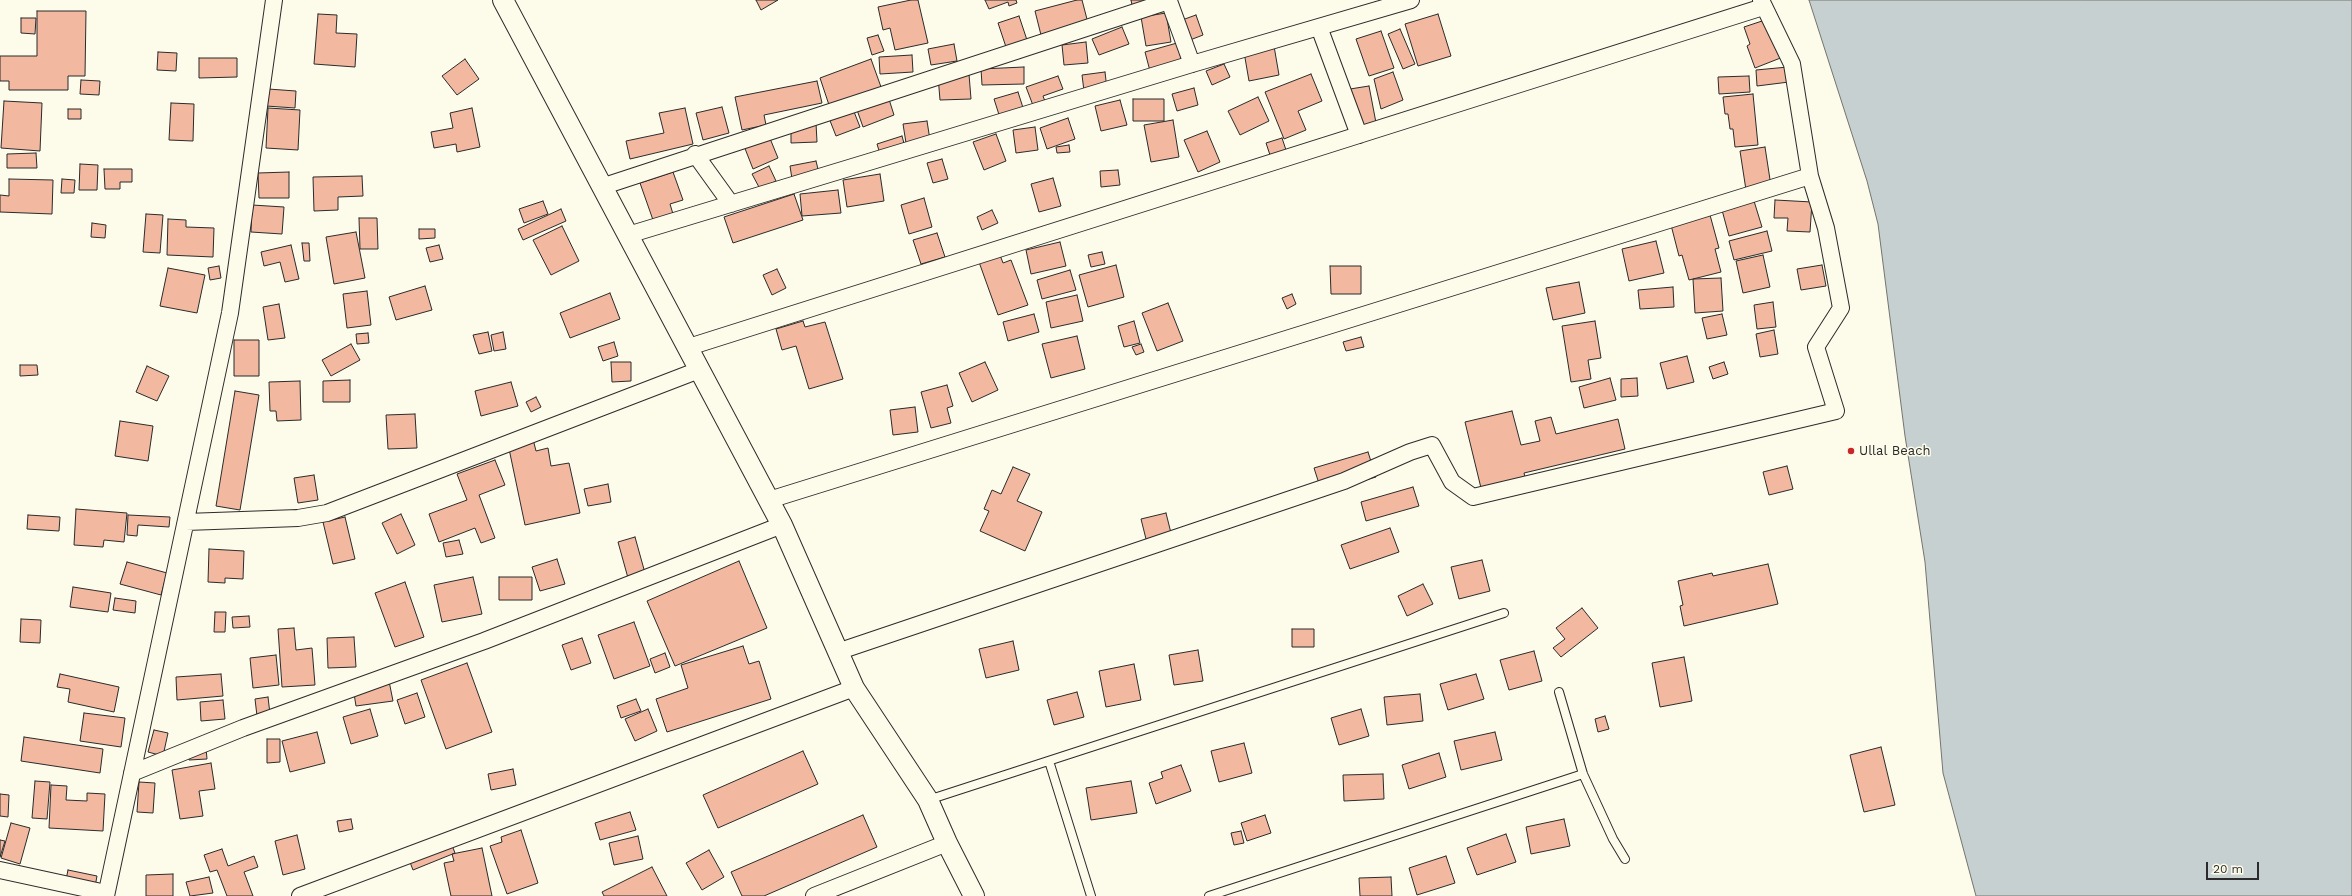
<!DOCTYPE html>
<html>
<head>
<meta charset="utf-8">
<style>
	body { margin:0 }
	#map { position:relative; width:2352px; height:896px; overflow:hidden; background:#fdfbea; font-family:"Work Sans",sans-serif }
	canvas { display:block }
	.scale { position:absolute; left:2206px; top:862px; width:53px; height:18px; box-sizing:border-box; border:2px solid #2b2b2b; border-top:0; padding-left:5px; font-size:12px; line-height:14px; white-space:nowrap; color:#2b2b2b; -webkit-text-stroke:3px #fdfbea; paint-order:stroke }
</style>
</head>
<body>
<div id="map">
<canvas width="2352" height="896"></canvas>
<div class="scale">20 m</div>
</div>
<script>
const c = document.querySelector('canvas').getContext('2d');
c.lineJoin = 'round';
function paint(path, color) { c.fillStyle = color; c.fill(path, 'evenodd'); }
const poly = rows => new Path2D(rows.map(r => 'M' + r).join(''));
function stroke(path, color, width, dash) { c.strokeStyle = color; c.lineWidth = width; c.lineCap = dash ? 'butt' : 'round'; c.setLineDash(dash || []); c.stroke(path); }
function label(font, color, halo, rows, align = 'center') {
  c.font = font + ' "Work Sans",sans-serif'; c.lineWidth = 3; c.setLineDash([]); c.textBaseline = 'middle'; c.strokeStyle = halo; c.fillStyle = color; for (const [text, x, y, turn = 0] of rows) {
    c.save(); c.translate(x, y); c.rotate((+turn || 0) * Math.PI / 180); c.textAlign = isNaN(turn) ? turn : align; if (halo) c.strokeText(text, 0, 0); c.fillText(text, 0, 0); c.restore();
  }
}
const water = poly([
	[1809,0,2352,0,2352,896,1976,896,1943,773,1925,562,1905,436,1878,224,1867,181,1809,0]
]);
paint(water, '#c7d0d0');
stroke(water, '#74746e', 1);
const building = poly([
	[756,0,778,0,761,10,756,0],
	[911,0,918,0,928,43,895,50,890,28,883,30,878,7,911,0],
	[985,0,1016,0,1017,3,1009,6,1008,2,989,9,985,0],
	[1077,0,1082,0,1088,23,1041,35,1035,11,1077,0],
	[1131,0,1153,0,1132,5,1131,0],
	[37,11,86,11,85,76,68,76,68,90,9,90,9,81,0,81,0,56,37,56,37,11],
	[1166,13,1171,42,1146,46,1141,17,1166,13],
	[318,14,337,15,336,33,357,34,355,67,314,64,318,14],
	[1438,14,1451,56,1418,66,1405,24,1438,14],
	[1196,15,1203,35,1190,40,1182,20,1196,15],
	[1019,16,1027,40,1006,47,998,23,1019,16],
	[21,18,36,18,35,34,21,33,21,18],
	[1768,19,1783,57,1755,68,1747,46,1750,44,1744,27,1768,19],
	[1122,27,1129,44,1099,55,1092,39,1122,27],
	[1400,29,1415,64,1403,69,1388,34,1400,29],
	[1381,31,1394,68,1369,76,1356,39,1381,31],
	[878,35,884,51,872,55,867,38,878,35],
	[1086,42,1088,63,1064,65,1062,45,1086,42],
	[1177,43,1182,62,1150,71,1145,52,1177,43],
	[954,44,957,61,931,65,928,49,954,44],
	[1274,46,1279,75,1249,81,1244,52,1274,46],
	[158,52,177,53,176,71,157,70,158,52],
	[912,55,913,72,880,74,879,57,912,55],
	[199,58,237,58,237,77,199,78,199,58],
	[465,59,479,79,457,95,442,76,465,59],
	[871,59,881,87,829,105,820,78,871,59],
	[1224,64,1230,77,1212,85,1206,71,1224,64],
	[1024,67,1024,84,982,85,981,69,1024,67],
	[1788,67,1789,82,1757,86,1756,70,1788,67],
	[1105,72,1107,89,1084,91,1082,75,1105,72],
	[1393,72,1403,100,1381,109,1374,79,1393,72],
	[969,74,971,99,940,100,938,76,969,74],
	[1311,74,1322,101,1298,111,1306,130,1284,139,1265,92,1311,74],
	[1058,76,1063,89,1043,96,1046,104,1034,108,1026,87,1058,76],
	[1749,76,1750,92,1719,94,1718,77,1749,76],
	[81,80,100,81,99,95,80,94,81,80],
	[817,81,822,103,764,115,766,125,742,130,735,97,817,81],
	[1369,86,1377,128,1358,131,1350,89,1369,86],
	[1194,88,1198,105,1177,111,1172,94,1194,88],
	[268,89,296,91,295,108,266,106,268,89],
	[1018,92,1025,114,1001,121,994,99,1018,92],
	[1753,94,1758,145,1735,147,1733,129,1730,129,1728,114,1725,114,1723,97,1753,94],
	[888,96,894,115,863,127,856,107,888,96],
	[1258,97,1269,121,1240,135,1228,111,1258,97],
	[1133,99,1164,99,1164,121,1133,121,1133,99],
	[1120,100,1127,125,1101,131,1095,106,1120,100],
	[4,101,42,103,40,151,1,148,4,101],
	[171,103,194,104,193,141,169,140,171,103],
	[851,104,860,127,836,136,827,113,851,104],
	[722,107,729,133,703,140,696,113,722,107],
	[268,108,300,110,298,150,266,148,268,108],
	[472,108,480,147,457,152,456,144,434,148,431,132,453,128,450,113,472,108],
	[685,108,693,144,630,159,626,141,664,133,659,113,685,108],
	[68,109,81,109,81,119,68,119,68,109],
	[1068,118,1075,139,1047,149,1040,128,1068,118],
	[1173,120,1179,157,1151,162,1144,125,1173,120],
	[927,121,930,140,906,143,903,124,927,121],
	[816,123,817,142,791,143,791,124,816,123],
	[1035,127,1038,150,1016,153,1013,130,1035,127],
	[1207,131,1220,162,1198,172,1184,140,1207,131],
	[996,134,1006,161,984,170,973,142,996,134],
	[769,136,778,158,753,169,744,146,769,136],
	[902,136,905,147,880,154,877,144,902,136],
	[1282,138,1287,153,1271,158,1266,143,1282,138],
	[1069,145,1070,152,1057,153,1056,147,1069,145],
	[1765,147,1771,186,1746,190,1740,151,1765,147],
	[36,153,37,168,7,168,7,154,36,153],
	[942,159,948,179,933,183,927,163,942,159],
	[816,161,819,173,792,179,790,166,816,161],
	[80,164,98,165,97,190,79,190,80,164],
	[769,166,776,181,760,189,752,174,769,166],
	[104,169,132,169,132,182,120,182,120,189,105,189,104,169],
	[1118,170,1120,185,1101,187,1100,171,1118,170],
	[289,172,289,198,259,198,258,173,289,172],
	[673,172,683,200,670,204,673,214,653,220,640,183,673,172],
	[880,174,884,201,847,207,843,180,880,174],
	[362,176,363,196,338,197,338,210,314,211,313,177,362,176],
	[1053,178,1061,206,1039,212,1031,184,1053,178],
	[9,179,53,180,52,214,0,212,0,195,9,196,9,179],
	[62,179,75,180,74,193,61,193,62,179],
	[838,190,841,213,802,216,800,194,838,190],
	[794,194,803,220,733,243,724,217,794,194],
	[924,198,932,227,909,234,901,205,924,198],
	[1775,200,1812,202,1810,232,1787,231,1788,218,1774,218,1775,200],
	[543,201,548,214,524,223,519,209,543,201],
	[1754,201,1762,227,1729,236,1722,210,1754,201],
	[252,205,284,207,282,234,251,232,252,205],
	[561,209,566,221,523,240,518,229,561,209],
	[992,210,998,223,982,230,977,217,992,210],
	[146,214,163,215,160,253,143,252,146,214],
	[1710,215,1719,248,1715,249,1721,272,1689,280,1682,255,1679,256,1671,225,1710,215],
	[359,218,377,218,378,249,360,249,359,218],
	[168,219,186,220,186,227,214,228,213,257,167,255,168,219],
	[92,223,106,225,105,238,91,237,92,223],
	[562,226,579,261,551,275,533,240,562,226],
	[419,229,435,229,435,238,419,239,419,229],
	[1767,231,1772,251,1734,260,1729,241,1767,231],
	[356,232,365,278,334,284,326,237,356,232],
	[937,233,945,257,921,264,913,240,937,233],
	[1656,241,1664,273,1629,281,1622,249,1656,241],
	[1060,242,1066,266,1031,274,1026,250,1060,242],
	[302,243,309,243,310,261,304,261,302,243],
	[291,245,299,279,285,282,280,262,264,266,261,252,291,245],
	[439,245,443,259,430,262,426,248,439,245],
	[1102,252,1105,264,1091,267,1088,255,1102,252],
	[1000,255,1003,263,1011,260,1028,305,998,315,979,262,1000,255],
	[1763,255,1770,287,1743,293,1736,261,1763,255],
	[1116,265,1124,297,1088,307,1079,275,1116,265],
	[1822,265,1826,286,1801,290,1797,269,1822,265],
	[219,266,221,278,210,280,208,268,219,266],
	[1330,266,1361,266,1361,294,1331,294,1330,266],
	[168,268,205,275,197,313,160,306,168,268],
	[777,269,786,288,772,295,763,275,777,269],
	[1070,270,1076,290,1042,299,1037,280,1070,270],
	[1721,278,1723,311,1695,313,1693,279,1721,278],
	[1579,282,1585,313,1553,320,1546,288,1579,282],
	[425,286,432,310,396,320,389,297,425,286],
	[1673,287,1674,307,1640,309,1638,290,1673,287],
	[367,291,371,325,347,328,343,294,367,291],
	[610,293,620,319,570,338,560,313,610,293],
	[1292,294,1296,304,1287,309,1282,298,1292,294],
	[1077,295,1083,321,1051,328,1046,302,1077,295],
	[1773,302,1776,327,1757,329,1754,305,1773,302],
	[1168,303,1183,341,1157,351,1142,313,1168,303],
	[279,304,285,338,268,340,263,307,279,304],
	[1034,314,1039,332,1008,341,1003,322,1034,314],
	[1722,314,1727,335,1707,339,1702,318,1722,314],
	[803,321,805,327,825,322,843,379,809,389,796,346,782,350,776,329,803,321],
	[1134,321,1140,343,1124,347,1118,326,1134,321],
	[1595,321,1601,358,1588,360,1591,379,1571,382,1562,326,1595,321],
	[1774,330,1778,354,1760,357,1756,334,1774,330],
	[488,332,492,351,479,354,473,335,488,332],
	[503,332,506,349,494,351,491,335,503,332],
	[368,333,369,343,357,344,356,334,368,333],
	[1077,336,1085,369,1051,378,1042,344,1077,336],
	[1361,337,1364,347,1346,351,1343,342,1361,337],
	[234,340,259,340,259,376,234,376,234,340],
	[614,342,618,356,603,361,598,347,614,342],
	[351,344,360,360,331,376,322,360,351,344],
	[1141,344,1144,352,1136,355,1132,347,1141,344],
	[1687,356,1694,382,1667,389,1660,363,1687,356],
	[611,362,631,362,631,381,612,382,611,362],
	[985,362,998,390,972,402,959,373,985,362],
	[1724,362,1728,374,1713,379,1709,367,1724,362],
	[20,365,37,365,38,375,20,376,20,365],
	[147,366,169,376,157,401,136,392,147,366],
	[1610,378,1616,400,1584,408,1579,387,1610,378],
	[1637,378,1638,396,1621,397,1621,379,1637,378],
	[350,380,350,402,323,402,323,381,350,380],
	[300,381,301,420,277,421,276,411,270,411,269,382,300,381],
	[511,382,518,406,481,416,475,391,511,382],
	[947,385,953,406,947,408,951,423,931,428,921,392,947,385],
	[235,391,259,395,240,510,216,506,235,391],
	[536,397,541,407,531,412,526,402,536,397],
	[915,407,918,432,893,435,890,410,915,407],
	[1512,411,1521,445,1540,441,1535,421,1551,417,1556,434,1618,419,1625,449,1524,473,1525,477,1481,488,1465,422,1512,411],
	[415,414,417,448,388,449,386,415,415,414],
	[120,421,153,426,148,461,115,456,120,421],
	[533,439,536,451,548,448,551,466,569,463,580,513,525,525,508,444,533,439],
	[1368,452,1376,477,1322,493,1314,468,1368,452],
	[495,460,505,485,479,495,495,538,481,543,475,528,439,542,429,514,467,500,457,474,495,460],
	[1787,466,1793,489,1769,495,1763,472,1787,466],
	[1013,467,1030,474,1017,501,1042,512,1025,551,980,531,989,511,984,509,992,490,1001,494,1013,467],
	[314,475,318,500,298,503,294,478,314,475],
	[608,484,611,502,588,506,584,489,608,484],
	[1413,487,1419,506,1366,521,1361,502,1413,487],
	[76,509,127,513,124,542,104,540,103,547,74,545,76,509],
	[1166,513,1172,537,1147,543,1141,519,1166,513],
	[401,514,415,545,397,554,382,523,401,514],
	[28,515,60,517,59,531,27,529,28,515],
	[128,515,170,517,169,527,138,525,137,536,127,535,128,515],
	[345,517,355,559,333,564,323,522,345,517],
	[1390,528,1399,552,1350,569,1341,545,1390,528],
	[635,537,645,573,628,578,618,542,635,537],
	[459,540,463,554,446,557,443,543,459,540],
	[209,549,244,551,243,579,225,578,225,583,208,582,209,549],
	[557,559,565,584,540,591,532,567,557,559],
	[1482,560,1490,591,1459,599,1451,567,1482,560],
	[739,561,767,628,675,666,647,601,739,561],
	[127,562,167,573,161,595,120,584,127,562],
	[1768,564,1778,604,1684,626,1680,606,1683,605,1678,581,1712,573,1713,576,1768,564],
	[473,577,482,614,442,622,434,585,473,577],
	[499,577,532,577,532,600,499,600,499,577],
	[405,582,424,637,395,647,375,593,405,582],
	[1423,584,1433,604,1407,616,1398,596,1423,584],
	[73,587,111,593,108,612,70,607,73,587],
	[115,598,136,601,135,613,113,610,115,598],
	[1582,608,1598,628,1561,657,1553,648,1565,639,1556,628,1582,608],
	[215,612,226,612,225,632,214,632,215,612],
	[249,616,250,627,233,628,232,617,249,616],
	[21,619,41,620,40,643,20,642,21,619],
	[634,622,650,666,614,679,598,635,634,622],
	[294,628,296,650,312,648,315,685,282,687,278,629,294,628],
	[1292,629,1314,629,1314,647,1292,647,1292,629],
	[354,637,356,667,328,668,327,638,354,637],
	[582,638,591,663,571,670,562,645,582,638],
	[1013,641,1019,670,986,678,979,649,1013,641],
	[743,646,749,664,759,661,771,699,667,732,656,699,688,688,681,665,743,646],
	[1198,650,1203,681,1174,685,1169,655,1198,650],
	[1534,651,1542,681,1509,690,1500,660,1534,651],
	[665,653,670,667,655,673,650,659,665,653],
	[276,655,279,685,253,688,250,658,276,655],
	[1684,657,1692,701,1660,707,1652,663,1684,657],
	[467,663,492,732,446,749,421,680,467,663],
	[1134,664,1141,700,1106,707,1099,671,1134,664],
	[60,674,119,687,114,712,68,702,70,689,57,687,60,674],
	[221,674,223,696,177,700,176,677,221,674],
	[1476,674,1484,699,1448,710,1440,684,1476,674],
	[388,676,393,701,356,706,352,681,388,676],
	[1077,692,1084,717,1054,725,1047,700,1077,692],
	[417,693,425,717,405,724,397,700,417,693],
	[1420,694,1423,721,1387,725,1384,697,1420,694],
	[268,697,270,714,257,716,255,699,268,697],
	[636,699,641,711,621,718,617,706,636,699],
	[223,700,225,719,201,721,200,702,223,700],
	[370,709,378,736,351,744,343,717,370,709],
	[648,709,657,731,635,741,625,719,648,709],
	[1361,709,1369,736,1339,745,1331,718,1361,709],
	[84,713,125,718,121,747,80,741,84,713],
	[1605,716,1609,729,1598,732,1595,719,1605,716],
	[154,730,168,733,163,756,148,752,154,730],
	[317,732,325,763,290,772,282,741,317,732],
	[1495,732,1502,760,1461,770,1454,741,1495,732],
	[24,737,103,749,100,773,21,761,24,737],
	[267,739,280,739,280,762,267,763,267,739],
	[1244,743,1252,773,1219,782,1211,751,1244,743],
	[1881,747,1895,805,1864,812,1850,755,1881,747],
	[206,748,207,759,189,760,189,749,206,748],
	[803,751,818,784,718,828,703,795,803,751],
	[1439,753,1446,777,1409,789,1402,765,1439,753],
	[211,763,215,789,199,791,203,816,180,819,172,770,211,763],
	[1181,765,1191,791,1156,804,1149,783,1163,778,1161,772,1181,765],
	[513,769,516,785,491,790,488,774,513,769],
	[1383,774,1384,799,1344,801,1343,775,1383,774],
	[35,781,50,782,47,819,32,818,35,781],
	[1131,781,1137,813,1091,820,1086,788,1131,781],
	[139,782,155,783,153,813,137,812,139,782],
	[51,785,67,786,66,800,87,801,87,793,105,794,103,831,49,828,51,785],
	[0,794,9,795,8,817,0,816,0,794],
	[630,812,636,830,600,840,595,823,630,812],
	[863,815,877,847,764,896,742,896,731,872,863,815],
	[1265,815,1271,833,1247,841,1241,823,1265,815],
	[351,819,353,829,339,832,337,821,351,819],
	[1564,819,1570,846,1531,854,1526,827,1564,819],
	[11,823,30,828,20,864,1,858,11,823],
	[521,830,538,883,507,894,490,846,502,842,501,837,521,830],
	[1241,831,1244,843,1234,845,1231,833,1241,831],
	[1506,834,1516,862,1477,875,1467,848,1506,834],
	[297,835,305,869,283,875,275,841,297,835],
	[638,836,643,859,614,865,609,843,638,836],
	[0,840,5,841,0,857,0,840],
	[450,840,455,853,413,870,408,857,450,840],
	[482,848,492,896,451,896,444,863,454,861,452,854,482,848],
	[222,849,228,866,254,856,258,867,244,872,253,896,227,896,217,870,210,872,204,855,222,849],
	[709,850,724,877,702,890,686,863,709,850],
	[1446,856,1455,883,1417,895,1409,868,1446,856],
	[652,867,667,896,604,896,602,892,652,867],
	[68,870,97,876,95,887,66,880,68,870],
	[173,874,173,896,146,896,146,875,173,874],
	[209,877,213,893,190,896,186,882,209,877],
	[1391,877,1392,896,1360,896,1359,878,1391,877]
]);
paint(building, '#f2b8a0');
stroke(building, '#2b2b2b', 1);
const service = poly([
	[1559,692,1583,774,1613,839,1625,859],
	[1049,761,1091,896],
	[928,800,1504,613],
	[1209,896,1583,774]
]);
const minor = poly([
	[1319,27,1359,135],
	[695,154,731,204],
	[604,186,1169,1,1192,64],
	[628,235,1192,64,1411,0],
	[688,349,692,346,1763,7],
	[769,500,1810,176],
	[186,522,298,518,327,513,699,370],
	[837,652,1344,481,1410,452,1432,445,1452,482,1473,497,1836,411,1816,347,1841,308,1826,228,1810,176,1792,64,1761,0],
	[132,773,243,728,484,641,782,525],
	[0,870,106,893],
	[106,896,230,313,274,0],
	[300,896,854,688],
	[814,896,947,843]
]);
const tertiary = poly([
	[503,0,782,525,854,688,928,800,947,843,974,896]
]);
stroke(service, '#2b2b2b', 10);
stroke(minor, '#2b2b2b', 18);
stroke(tertiary, '#2b2b2b', 22);
stroke(service, '#fdfbea', 8);
stroke(minor, '#fdfbea', 16);
stroke(tertiary, '#fdfbea', 20);
for (const [x, y, r, color] of [
	[1851,451,4,"#c62828"]
]) { const dot = new Path2D(); dot.arc(x, y, r, 0, 2 * Math.PI); c.fillStyle = color; c.fill(dot); stroke(dot, '#fdfbea', 1.5); }
label('13px', '#2b2b2b', '#fdfbea', [
	["Ullal Beach",1859,451]
], 'left');
</script>
</body>
</html>
